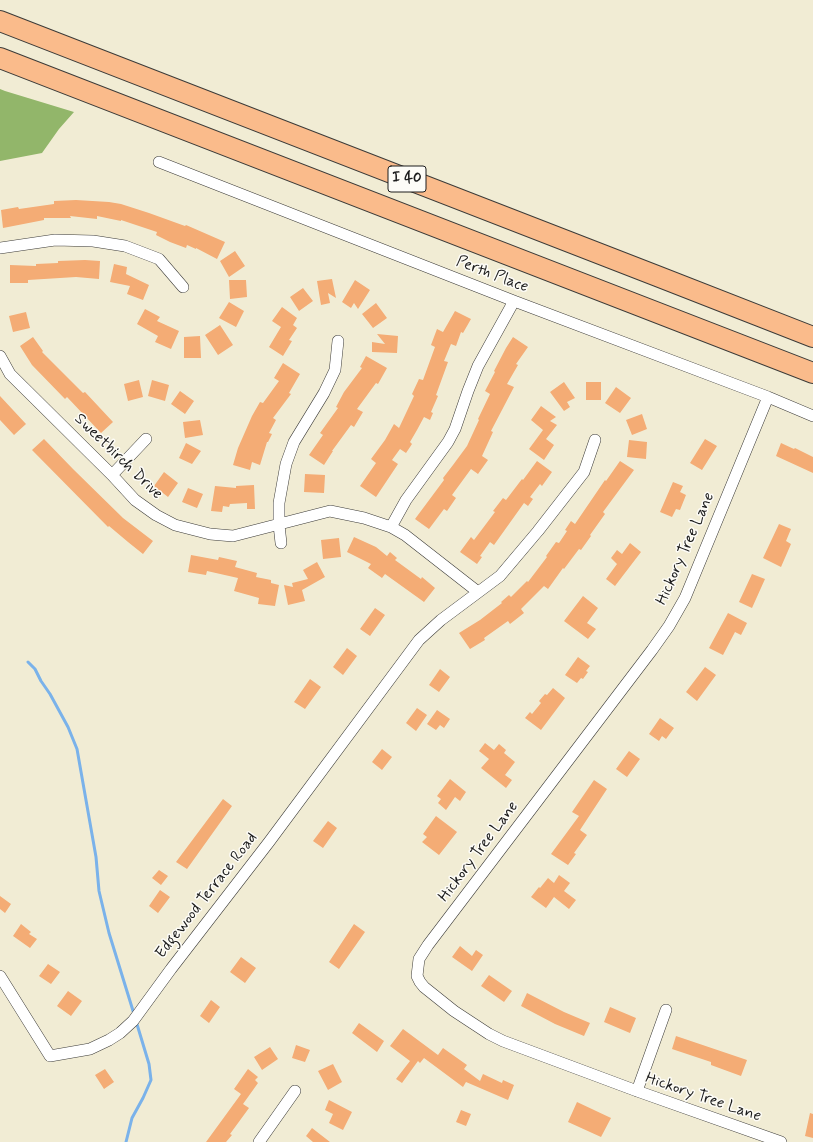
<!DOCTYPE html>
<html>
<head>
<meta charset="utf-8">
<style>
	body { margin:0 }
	canvas { display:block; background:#f1ecd4 }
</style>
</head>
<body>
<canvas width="813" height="1142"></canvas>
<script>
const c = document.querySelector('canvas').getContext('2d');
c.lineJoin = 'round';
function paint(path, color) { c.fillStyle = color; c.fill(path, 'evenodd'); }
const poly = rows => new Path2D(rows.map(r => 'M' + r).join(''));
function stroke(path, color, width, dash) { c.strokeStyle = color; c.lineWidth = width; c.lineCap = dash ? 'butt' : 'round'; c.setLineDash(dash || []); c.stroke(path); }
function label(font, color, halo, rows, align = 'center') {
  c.font = font + ' Mynerve,sans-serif'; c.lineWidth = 3; c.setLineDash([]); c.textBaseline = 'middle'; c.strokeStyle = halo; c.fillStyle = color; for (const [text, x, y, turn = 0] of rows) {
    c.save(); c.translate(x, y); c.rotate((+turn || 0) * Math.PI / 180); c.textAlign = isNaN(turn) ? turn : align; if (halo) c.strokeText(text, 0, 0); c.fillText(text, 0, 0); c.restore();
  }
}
paint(poly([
	[0,89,5,91,74,112,59,129,42,153,0,161]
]), '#92b66a');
stroke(poly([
	[28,662,35,669,41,681,50,694,68,727,77,749,96,857,99,891,109,933,134,1014],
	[126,1142,132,1118,143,1098,151,1080,149,1064,136,1021]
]), '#7ab2ea', 3);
paint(poly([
	[76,200,109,202,121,204,149,213,185,226,186,225,225,242,217,259,196,248,196,249,187,245,186,248,170,242,156,235,157,232,121,220,121,221,97,216,97,219,70,216,71,218,44,218,44,220,3,228,1,210,18,207,19,209,54,204,54,201],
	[235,251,245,266,229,277,220,261],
	[85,260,100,261,99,279,76,277,28,280,28,283,10,283,10,265,36,266,36,264,58,263,58,261],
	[114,264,127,267,126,274,149,285,143,300,127,294,130,286,110,282],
	[332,279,336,298,328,293,330,303,321,305,317,281],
	[229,280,246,280,247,297,230,299],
	[355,280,370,290,358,309,354,303,351,308,342,302],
	[303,288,313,301,299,311,290,297],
	[229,302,244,311,236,327,219,318],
	[376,303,387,318,373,328,362,314],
	[282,307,297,318,293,325,297,328,289,340,292,341,283,356,269,347,281,327,272,321],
	[145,309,160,317,157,321,179,331,171,349,155,342,158,336,137,324],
	[455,311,471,319,463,333,461,332,456,346,451,344,444,361,448,362,436,395,438,396,431,412,433,413,430,420,424,417,417,430,410,442,412,444,406,453,400,449,392,460,398,464,376,497,360,486,376,463,371,459,385,440,394,424,399,428,414,396,412,394,419,379,423,380,435,347,431,345,437,329,443,332],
	[26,312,30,328,13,332,9,316],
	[220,325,233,345,218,355,205,335],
	[377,334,398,336,397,353,372,352,372,342,385,344],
	[200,336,201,358,184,358,184,337],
	[33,337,43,351,42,352,83,393,85,392,113,422,101,433,67,397,65,399,32,365,20,346],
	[513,337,528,347,516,364,518,365,507,384,514,387,491,431,493,432,482,456,488,460,478,474,471,469,452,495,456,498,447,511,444,509,429,529,415,519,444,480,443,478,453,465,467,446,479,420,478,419,490,394,485,391,495,372,494,371,506,348],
	[366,356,387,368,378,384,376,383,357,409,363,412,354,427,351,425,332,451,333,451,324,465,309,455,323,435,320,433,338,408,336,407,344,392,362,368,360,367],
	[283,363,300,374,289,393,291,394,273,418,276,420,269,433,272,434,268,442,267,442,260,465,252,462,250,470,233,465,238,448,252,416,260,402,263,403,279,381,274,378],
	[139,380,143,397,128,401,124,384],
	[152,380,169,385,165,401,148,396],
	[564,382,575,398,567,402,570,407,564,411,550,392],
	[586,382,601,382,601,400,586,400],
	[616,387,631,398,620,413,605,403],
	[180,391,194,401,185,414,171,404],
	[0,396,26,424,14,435,0,420],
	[541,406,556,417,550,421,557,425,546,439,554,445,544,460,529,449,543,430,531,420],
	[642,414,647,429,632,435,626,420],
	[200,420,203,435,185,438,183,422],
	[44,439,73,469,123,518,153,541,143,554,128,542,109,526,108,527,32,450],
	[705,439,717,446,702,470,690,463],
	[629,440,647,442,646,459,627,457],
	[186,443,201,451,192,464,179,458],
	[781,443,794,449,795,448,813,457,813,473,776,456],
	[537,461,552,472,542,486,540,484,530,497,533,499,528,506,524,503,494,545,490,542,480,556,482,557,477,564,460,552,471,537,474,540,495,512,493,511,503,498,506,500,522,479,523,480],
	[620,461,634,470,603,512,605,514,590,535,591,536,581,550,579,549,564,569,563,568,548,589,544,586,521,609,524,613,510,624,508,621,484,638,485,640,470,649,459,633,480,620,502,603,501,602,509,595,511,597,527,581,528,582,547,557,546,556,556,542,559,543,567,531,565,530,571,521,575,524,605,480,606,481],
	[164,472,178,483,168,497,154,486],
	[305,474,325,475,324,493,304,492],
	[673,482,683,486,680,492,686,495,680,510,676,509,672,517,660,512],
	[254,485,255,509,247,509,247,503,230,504,229,507,223,506,222,512,211,511,215,486,236,488,236,486],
	[188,488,203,494,197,508,182,502],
	[779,524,791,529,786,541,791,544,781,567,763,558],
	[354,537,376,547,387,556,390,552,397,558,395,560,421,579,422,577,435,588,424,602,385,574,382,578,368,568,371,564,347,552],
	[339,538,341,557,323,559,321,540],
	[630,543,641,552,615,586,606,579,617,564,611,558,617,550,622,554],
	[191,555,218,560,219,557,237,561,235,567,257,573,256,577,271,580,271,583,279,585,275,606,258,604,259,598,234,591,238,578,207,571,206,575,188,572],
	[317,562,325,577,302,590,305,601,288,605,284,585,293,587,292,583,308,579,303,570],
	[752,574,765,579,752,608,739,602],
	[583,596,598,608,587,623,596,629,588,639,564,621],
	[375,608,385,615,370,636,360,629],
	[728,613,747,623,741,635,735,632,723,655,709,648],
	[347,648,357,656,343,675,333,667],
	[578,657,590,666,586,671,588,672,583,679,581,678,577,683,565,675],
	[705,667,716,675,697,701,686,692],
	[440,669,450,677,439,692,429,685],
	[310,679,321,687,305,709,294,702],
	[553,688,565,698,541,730,525,718,530,712,532,714,541,703,539,701,545,694,547,695],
	[417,708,427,715,416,731,406,723],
	[437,710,450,719,444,728,440,725,436,730,427,724],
	[660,718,674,728,666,739,662,736,659,741,649,734],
	[485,743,494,750,499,744,506,750,504,753,515,762,505,775,512,780,506,788,481,768,489,759,479,751],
	[382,749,392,757,382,770,372,762],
	[629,751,640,759,627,777,616,769],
	[450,779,466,792,460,801,455,797,446,810,438,803,441,799,437,796],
	[594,780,607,789,580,830,587,835,574,853,576,854,568,865,551,854,579,816,572,812],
	[223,799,232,806,187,869,176,862],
	[436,816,457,832,439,855,422,842,427,837,423,834],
	[328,821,337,828,323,848,313,841],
	[159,870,168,876,161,885,152,878],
	[559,875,570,883,564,891,576,900,569,909,554,897,546,908,531,897,539,887,540,888,548,878,554,883],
	[160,890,170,897,158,913,149,906],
	[0,896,11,904,5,913,0,909],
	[21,924,31,932,29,934,37,939,30,948,13,936],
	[354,924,365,932,339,969,329,962],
	[460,946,472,956,476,950,483,955,472,971,452,957],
	[241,957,256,968,245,983,230,972],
	[48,964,60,972,51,984,39,976],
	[489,975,512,991,504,1002,481,986],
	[68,991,82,1001,71,1016,57,1006],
	[527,993,564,1012,590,1023,584,1036,555,1024,521,1006],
	[211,1000,220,1007,209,1023,200,1016],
	[610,1007,636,1018,630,1033,604,1022],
	[359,1023,384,1041,377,1052,352,1033],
	[403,1029,438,1055,443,1048,467,1065,464,1069,480,1081,483,1074,502,1083,503,1080,514,1085,508,1100,466,1082,463,1087,424,1058,420,1063,418,1061,402,1083,396,1079,410,1061,390,1046],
	[676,1036,747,1060,741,1076,711,1065,711,1062,672,1049],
	[296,1045,310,1050,305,1062,292,1058],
	[270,1047,278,1059,262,1070,254,1057],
	[333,1064,342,1082,328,1090,318,1071],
	[105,1069,114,1082,104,1089,95,1075],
	[248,1069,258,1077,255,1080,258,1083,243,1104,249,1108,230,1134,232,1135,226,1142,206,1142,241,1094,234,1089],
	[329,1100,352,1112,343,1130,329,1123,333,1114,325,1110],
	[577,1102,611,1118,601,1137,568,1122],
	[461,1110,471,1114,466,1126,456,1122],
	[810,1113,813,1114,813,1138,805,1136],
	[312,1128,330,1142,313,1142,306,1136]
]), '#f4ac75');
const street = poly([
	[159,162,514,301,768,397,813,416],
	[0,248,55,240,93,241,125,246,159,259,183,287],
	[0,356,10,374,112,475,135,500,156,515,175,525,210,534,233,536,330,511,364,518,391,527,405,535,478,592],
	[768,397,685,598,669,626,652,650,428,945,419,959,417,976,420,982,424,987,454,1011,489,1034,503,1041,637,1091,781,1142],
	[112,475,146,439],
	[391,527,406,500,448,442,455,429,468,391,478,366,514,301],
	[281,543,279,525,279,503,286,464,294,442,324,393,335,370,338,341],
	[0,976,50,1056,90,1049,109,1040,120,1033,133,1021,171,969,269,842,419,640,441,620,500,576,538,531,584,472,595,440],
	[637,1091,666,1010],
	[259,1142,295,1091]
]);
const highway = poly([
	[0,21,657,276,813,337],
	[0,58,813,373]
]);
stroke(street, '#3c3b38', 12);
stroke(highway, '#3c3b38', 22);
stroke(street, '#fff', 11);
stroke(highway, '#fabb8b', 20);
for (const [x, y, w] of [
	[407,179,38]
]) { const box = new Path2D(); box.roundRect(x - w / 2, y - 13, w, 26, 3); c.fillStyle = '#fdfcf7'; c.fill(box); stroke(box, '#1c1c1c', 1); }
label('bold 15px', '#1c1c1c', null, [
	["I 40",407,179]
]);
label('16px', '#1c1c1c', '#fdfcf7', [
	["Perth Place",492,275,21],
	["Sweetbirch Drive",118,457,44],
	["Hickory Tree Lane",686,549,-66],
	["Hickory Tree Lane",479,852,-53],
	["Edgewood Terrace Road",207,896,-52],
	["Hickory Tree Lane",703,1098,19]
]);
</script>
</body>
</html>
